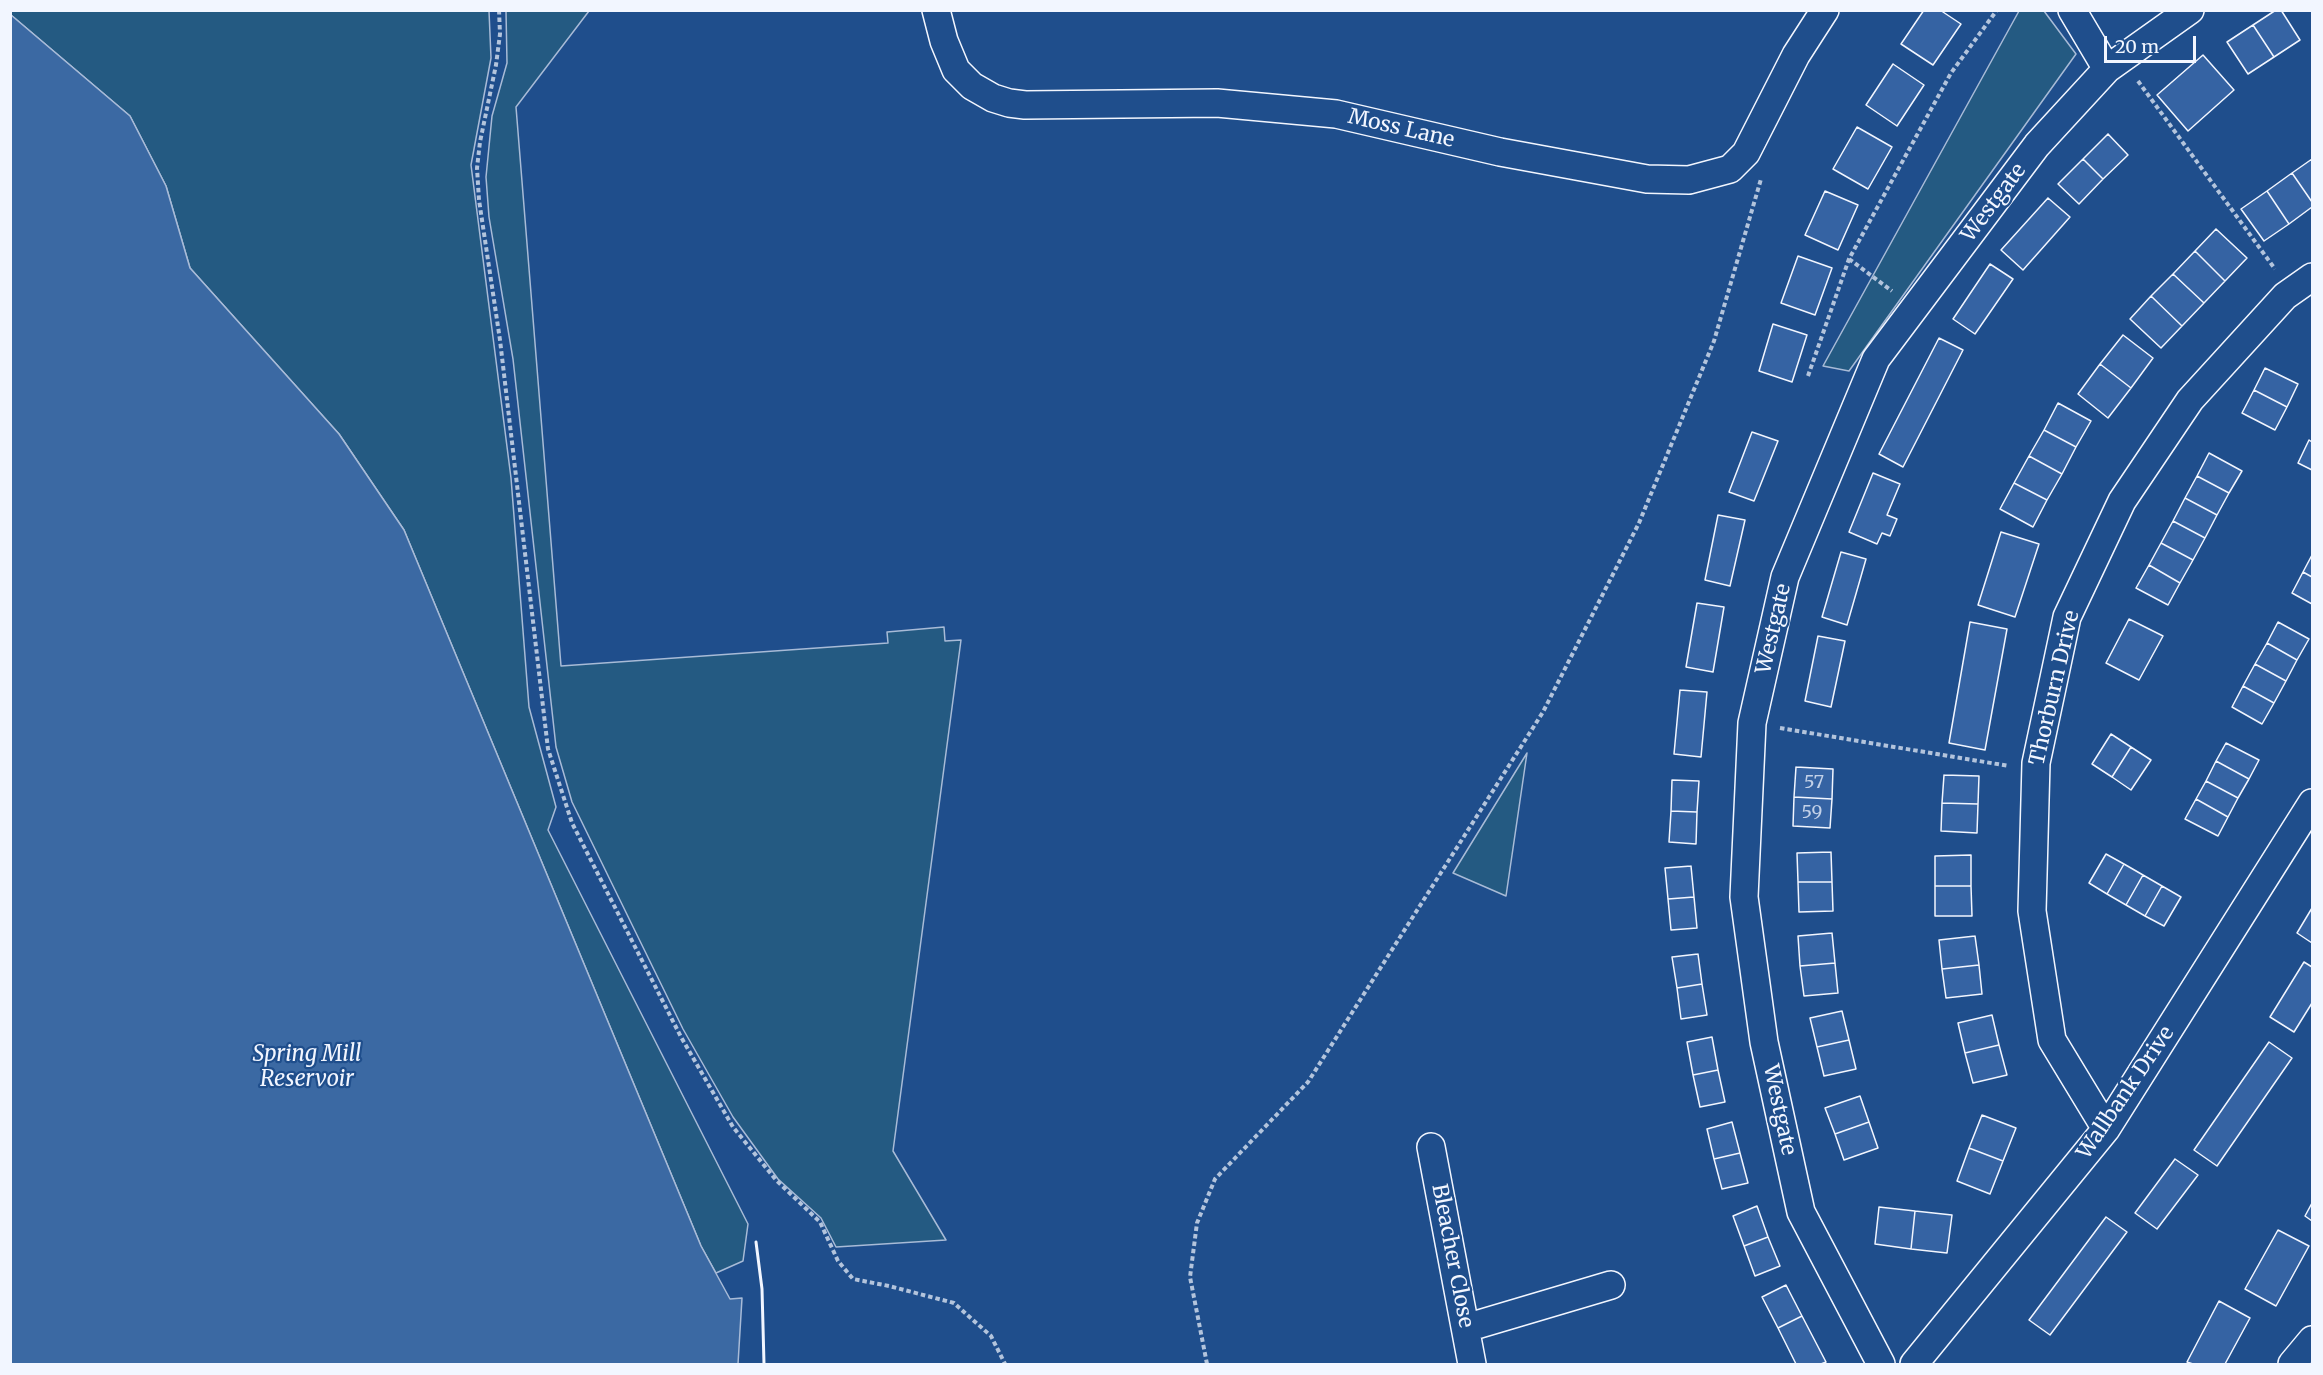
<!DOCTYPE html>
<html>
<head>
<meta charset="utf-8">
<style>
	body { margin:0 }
	#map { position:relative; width:2323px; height:1375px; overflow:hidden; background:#1f4e8c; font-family:Merriweather,serif }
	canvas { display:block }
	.frame { position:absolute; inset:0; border:12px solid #f2f6ff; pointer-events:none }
	.scale { position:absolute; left:2104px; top:36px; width:92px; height:27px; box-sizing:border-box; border:3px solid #f2f6ff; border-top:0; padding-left:8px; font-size:18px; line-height:21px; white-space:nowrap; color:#f2f6ff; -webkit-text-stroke:4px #1f4e8c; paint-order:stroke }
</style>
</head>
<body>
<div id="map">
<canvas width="2323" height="1375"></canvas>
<div class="frame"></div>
<div class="scale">20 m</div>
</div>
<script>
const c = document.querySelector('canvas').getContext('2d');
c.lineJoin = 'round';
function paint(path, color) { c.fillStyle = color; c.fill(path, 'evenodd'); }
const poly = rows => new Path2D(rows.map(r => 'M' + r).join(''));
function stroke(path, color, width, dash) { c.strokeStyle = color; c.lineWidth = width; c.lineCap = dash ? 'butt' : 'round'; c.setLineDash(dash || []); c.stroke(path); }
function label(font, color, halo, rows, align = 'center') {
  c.font = font + ' Merriweather,serif'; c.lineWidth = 4.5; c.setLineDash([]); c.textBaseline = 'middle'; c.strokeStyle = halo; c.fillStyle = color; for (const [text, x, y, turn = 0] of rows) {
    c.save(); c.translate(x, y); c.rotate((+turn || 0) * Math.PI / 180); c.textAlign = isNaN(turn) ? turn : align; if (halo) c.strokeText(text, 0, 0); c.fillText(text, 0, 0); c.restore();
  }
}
const green = poly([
	[11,10,489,11,491,58,471,165,511,478,529,707,556,807,548,830,748,1224,743,1261,716,1273,701,1246,404,530,339,434,190,268,166,186,130,116,11,15,11,10],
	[506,11,589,11,516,107,561,666,888,643,887,632,944,627,945,641,961,640,893,1151,946,1240,836,1247,821,1218,778,1179,733,1117,683,1029,572,802,556,747,513,359,489,217,486,177,492,116,507,63,506,11],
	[2019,11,2044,11,2076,54,1849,371,1823,366,2019,11],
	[1527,753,1506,896,1453,873,1527,753]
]);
paint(green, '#245a82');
stroke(green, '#a8bbd7', 1.5);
const water = poly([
	[11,15,130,116,166,186,190,268,339,434,404,530,701,1246,730,1299,742,1298,738,1364,11,1364,11,15]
]);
paint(water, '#3b69a3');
stroke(water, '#a8bbd7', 1.5);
const building = poly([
	[1924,10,1940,10,1961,24,1933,65,1901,44,1924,10],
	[2276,10,2281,10,2300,40,2274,57,2253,25,2276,10],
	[2253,25,2274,57,2248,74,2227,42,2253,25],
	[2203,55,2234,90,2188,131,2157,95,2203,55],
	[1893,64,1924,85,1897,126,1866,105,1893,64],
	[1857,127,1892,147,1868,189,1833,169,1857,127],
	[2108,134,2128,155,2103,179,2083,159,2108,134],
	[2083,159,2103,179,2079,204,2058,184,2083,159],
	[2312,159,2312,202,2292,173,2312,159],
	[2292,173,2312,202,2312,207,2289,224,2267,191,2292,173],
	[1825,191,1858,205,1838,250,1805,235,1825,191],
	[2267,191,2289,224,2264,241,2241,209,2267,191],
	[2048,198,2070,217,2023,270,2001,250,2048,198],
	[2216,229,2247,258,2225,281,2195,251,2216,229],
	[2195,251,2225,281,2204,303,2173,274,2195,251],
	[1798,256,1832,268,1815,315,1781,303,1798,256],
	[1990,264,2013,279,1975,334,1953,319,1990,264],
	[2173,274,2204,303,2182,326,2151,296,2173,274],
	[2151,296,2182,326,2161,348,2130,319,2151,296],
	[1773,324,1807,335,1792,382,1759,371,1773,324],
	[2123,335,2153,358,2131,388,2100,364,2123,335],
	[1939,338,1963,350,1903,467,1879,454,1939,338],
	[2100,364,2131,388,2108,418,2078,394,2100,364],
	[2265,368,2298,384,2287,407,2254,390,2265,368],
	[2254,390,2287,407,2275,430,2242,413,2254,390],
	[2058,403,2091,421,2076,447,2044,430,2058,403],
	[2044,430,2076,447,2062,474,2029,456,2044,430],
	[1752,432,1778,441,1754,501,1729,492,1752,432],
	[2309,440,2312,442,2312,470,2298,463,2309,440],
	[2209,453,2242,471,2229,493,2197,476,2209,453],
	[2029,456,2062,474,2047,500,2014,483,2029,456],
	[1873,473,1900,484,1887,515,1897,519,1890,536,1882,533,1877,544,1849,532,1873,473],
	[2197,476,2229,493,2217,515,2185,498,2197,476],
	[2014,483,2047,500,2033,527,2000,509,2014,483],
	[2185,498,2217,515,2205,538,2173,521,2185,498],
	[1718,515,1745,520,1730,586,1705,580,1718,515],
	[2173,521,2205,538,2193,560,2161,543,2173,521],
	[2001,532,2039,544,2015,617,1978,605,2001,532],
	[2161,543,2193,560,2180,583,2149,565,2161,543],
	[1841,552,1866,559,1847,625,1822,617,1841,552],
	[2312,555,2312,577,2303,572,2312,555],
	[2149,565,2180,583,2168,605,2136,588,2149,565],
	[2303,572,2312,577,2312,604,2292,593,2303,572],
	[1697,603,1724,607,1713,672,1686,667,1697,603],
	[2129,619,2163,636,2139,680,2106,663,2129,619],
	[1970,622,2007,629,1985,750,1949,743,1970,622],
	[2278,622,2309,639,2297,660,2267,643,2278,622],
	[1818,636,1845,641,1831,707,1805,701,1818,636],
	[2267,643,2297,660,2286,681,2255,664,2267,643],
	[2255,664,2286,681,2274,703,2243,686,2255,664],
	[2243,686,2274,703,2262,724,2232,707,2243,686],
	[1680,690,1707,692,1701,757,1674,754,1680,690],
	[2111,734,2131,747,2112,777,2092,764,2111,734],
	[2226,743,2259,760,2249,779,2216,761,2226,743],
	[2131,747,2151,760,2131,790,2112,777,2131,747],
	[2216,761,2249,779,2238,798,2206,781,2216,761],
	[1796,767,1833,769,1832,799,1794,797,1796,767],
	[1944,775,1979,776,1978,804,1942,803,1944,775],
	[1672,780,1699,781,1697,812,1671,811,1672,780],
	[2206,781,2238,798,2228,817,2196,799,2206,781],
	[1794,797,1832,799,1830,828,1793,826,1794,797],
	[2196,799,2228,817,2218,836,2185,819,2196,799],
	[1942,803,1978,804,1977,833,1941,831,1942,803],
	[1671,811,1697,812,1696,844,1669,842,1671,811],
	[1831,852,1832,882,1798,882,1797,853,1831,852],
	[2106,854,2124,864,2107,894,2089,883,2106,854],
	[1971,855,1971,886,1935,886,1935,856,1971,855],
	[2124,864,2143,875,2126,905,2107,894,2124,864],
	[1691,866,1694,897,1668,899,1665,868,1691,866],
	[2143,875,2162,886,2145,916,2126,905,2143,875],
	[1798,882,1832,882,1833,911,1799,912,1798,882],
	[1935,886,1971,886,1972,916,1935,916,1935,886],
	[2162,886,2181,897,2164,926,2145,916,2162,886],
	[1694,897,1697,928,1671,930,1668,899,1694,897],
	[2312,908,2312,943,2297,933,2312,908],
	[1832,933,1835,963,1800,966,1798,936,1832,933],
	[1975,936,1979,965,1942,969,1939,940,1975,936],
	[1698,954,1702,984,1677,988,1672,957,1698,954],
	[2304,962,2312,967,2312,1003,2294,1032,2270,1017,2304,962],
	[1835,963,1838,993,1804,996,1800,966,1835,963],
	[1979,965,1982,994,1946,998,1942,969,1979,965],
	[1702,984,1707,1015,1681,1019,1677,988,1702,984],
	[1842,1011,1849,1040,1817,1047,1810,1018,1842,1011],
	[1992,1015,1999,1045,1965,1053,1958,1023,1992,1015],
	[1712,1037,1718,1070,1693,1075,1687,1042,1712,1037],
	[1849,1040,1856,1069,1824,1076,1817,1047,1849,1040],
	[2269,1042,2292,1058,2217,1166,2194,1150,2269,1042],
	[1999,1045,2007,1075,1973,1083,1965,1053,1999,1045],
	[1718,1070,1725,1102,1700,1107,1693,1075,1718,1070],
	[1860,1096,1869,1122,1835,1134,1825,1108,1860,1096],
	[1982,1115,2016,1128,2003,1161,1969,1148,1982,1115],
	[1732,1122,1740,1153,1714,1159,1707,1129,1732,1122],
	[1869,1122,1878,1148,1844,1160,1835,1134,1869,1122],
	[1969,1148,2003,1161,1990,1194,1957,1181,1969,1148],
	[1740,1153,1748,1183,1722,1189,1714,1159,1740,1153],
	[2175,1159,2198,1175,2157,1229,2135,1213,2175,1159],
	[2312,1203,2312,1221,2305,1216,2312,1203],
	[1757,1206,1768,1237,1744,1246,1733,1216,1757,1206],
	[1879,1207,1915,1211,1911,1249,1875,1244,1879,1207],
	[1915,1211,1952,1215,1947,1253,1911,1249,1915,1211],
	[2106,1217,2127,1232,2050,1335,2029,1320,2106,1217],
	[2278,1230,2309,1246,2276,1306,2245,1289,2278,1230],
	[1768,1237,1780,1266,1755,1276,1744,1246,1768,1237],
	[1786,1285,1802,1316,1778,1328,1762,1297,1786,1285],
	[2219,1301,2250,1318,2225,1364,2193,1364,2187,1362,2219,1301],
	[1802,1316,1826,1362,1821,1364,1796,1364,1778,1328,1802,1316]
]);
paint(building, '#3563a3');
stroke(building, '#f2f6ff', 1.5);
const minor = poly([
	[936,10,944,41,956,70,972,86,993,98,1009,103,1025,105,1217,103,1336,114,1500,152,1647,179,1689,180,1730,169,1746,153,1796,55,1825,10],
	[2072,10,2107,69],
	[2106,1129,2052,1040,2032,911,2036,763,2067,617,2122,501,2190,400,2285,296,2312,277],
	[1431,1147,1472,1364],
	[1466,1328,1611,1285],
	[1881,1364,1801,1212,1764,1042,1744,897,1752,723,1785,577,1876,359,2037,145,2107,69,2190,10],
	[1914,1364,2106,1129,2312,803],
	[2292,1364,2312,1340]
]);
stroke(minor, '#f2f6ff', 30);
stroke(poly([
	[499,10,500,34,496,65,480,142,477,168,479,200,500,340,548,749,572,823,681,1037,733,1127,776,1180,820,1222,838,1261,853,1279,889,1286,954,1303,991,1336,1005,1364],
	[2138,81,2275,269],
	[1849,259,1892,291],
	[1808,376,1849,259,1951,73,1997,10],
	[1780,728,2009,766],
	[1207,1364,1190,1277,1197,1223,1215,1179,1308,1082,1543,712,1639,523,1714,341,1761,179]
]), '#b3c4dc', 4, [4.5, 3]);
stroke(minor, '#1f4e8c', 27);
stroke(poly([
	[756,1242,762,1289,764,1364]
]), '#f2f6ff', 3);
label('18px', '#c3d1e8', null, [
	["57",1814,783],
	["59",1812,813]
]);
label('21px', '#f2f6ff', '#1f4e8c', [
	["Moss Lane",1401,129,13],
	["Westgate",1994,203,-53],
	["Westgate",1774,629,-77],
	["Thorburn Drive",2055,688,-77],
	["Wallbank Drive",2126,1093,-56],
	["Westgate",1779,1110,78],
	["Bleacher Close",1452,1256,79]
]);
label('italic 22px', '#f2f6ff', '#1f4e8c', [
	["Spring Mill",307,1055],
	["Reservoir",307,1080]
]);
</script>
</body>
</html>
